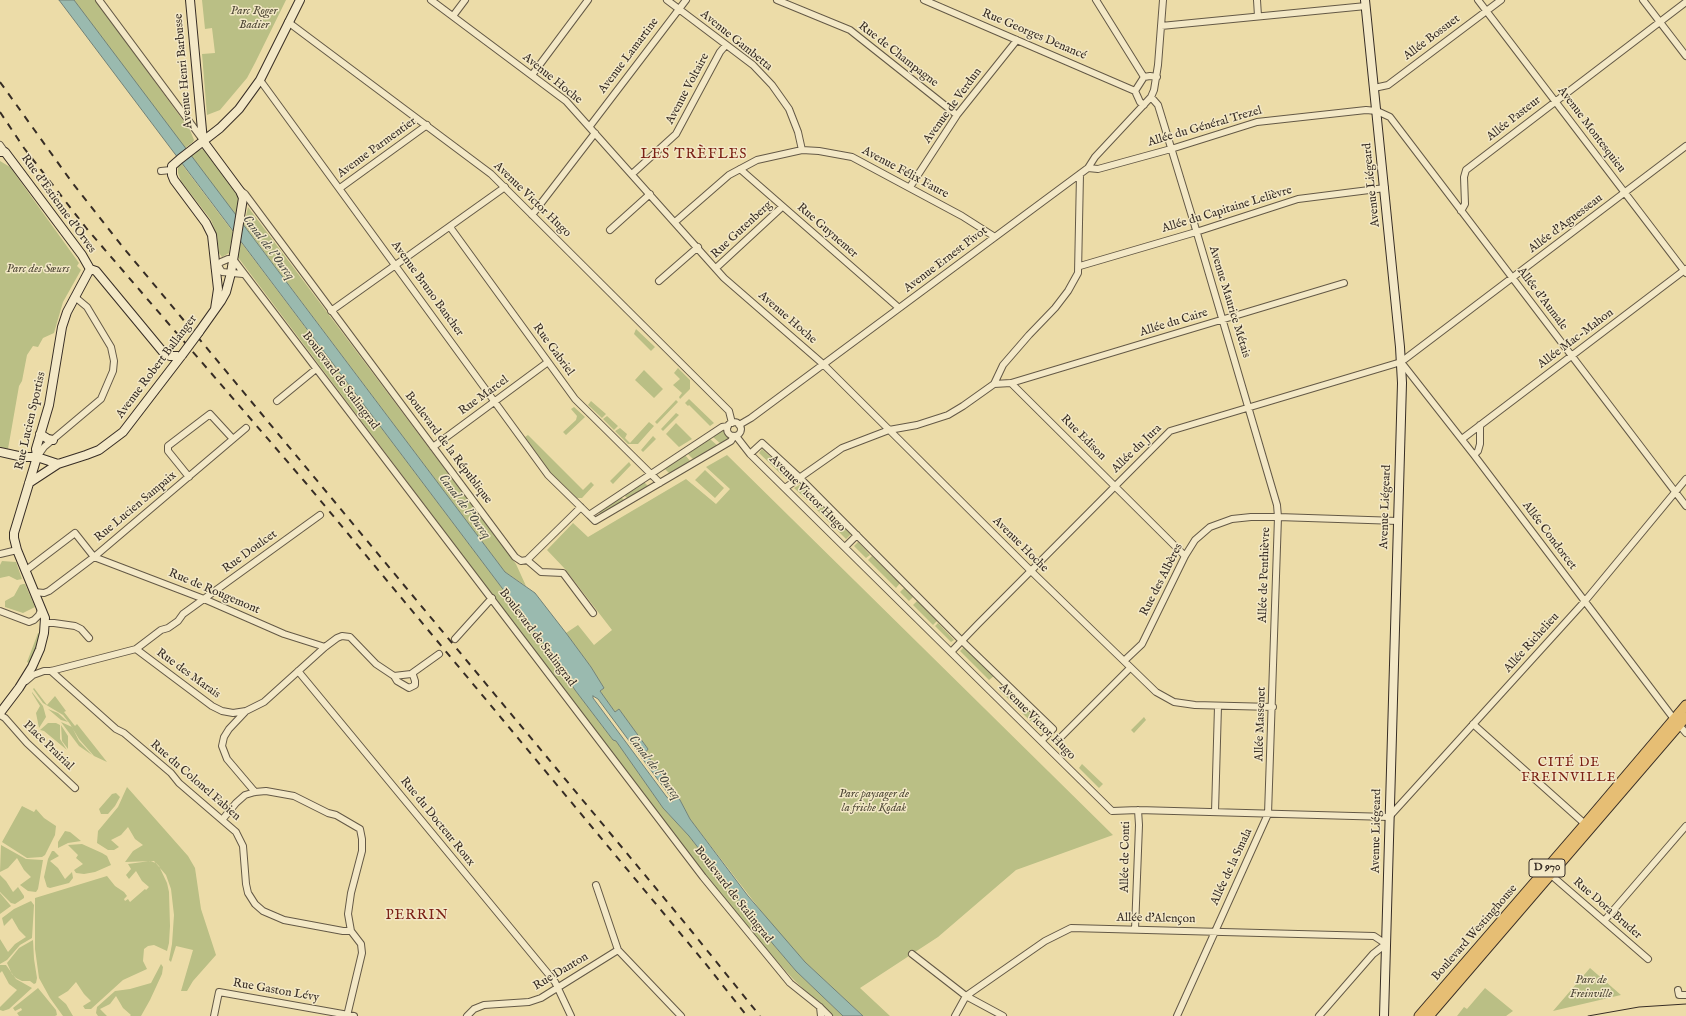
<!DOCTYPE html>
<html>
<head>
<meta charset="utf-8">
<style>
	body { margin:0 }
	canvas { display:block; background:#ecdca8 }
</style>
</head>
<body>
<canvas width="1686" height="1016"></canvas>
<script>
const c = document.querySelector('canvas').getContext('2d');
c.lineJoin = 'round';
function paint(path, color) { c.fillStyle = color; c.fill(path, 'evenodd'); }
const poly = rows => new Path2D(rows.map(r => 'M' + r).join(''));
function stroke(path, color, width, dash) { c.strokeStyle = color; c.lineWidth = width; c.lineCap = dash ? 'butt' : 'round'; c.setLineDash(dash || []); c.stroke(path); }
function label(font, color, halo, rows, align = 'center') {
  c.font = font + ' "IM FELL English",serif'; c.lineWidth = 3; c.setLineDash([]); c.textBaseline = 'middle'; c.strokeStyle = halo; c.fillStyle = color; for (const [text, x, y, turn = 0] of rows) {
    c.save(); c.translate(x, y); c.rotate((+turn || 0) * Math.PI / 180); c.textAlign = isNaN(turn) ? turn : align; if (halo) c.strokeText(text, 0, 0); c.fillText(text, 0, 0); c.restore();
  }
}
paint(poly([
	[74,0,95,0,190,130,194,140,193,142,185,148],
	[202,0,286,0,255,63,247,78,220,110,207,115,202,54,215,53,212,28,205,29],
	[203,149,239,198,236,216,191,156,199,150],
	[0,161,10,167,79,263,77,266,81,270,63,302,54,333,43,338,38,347,33,346,27,355,22,381,19,386,8,449,0,447],
	[181,163,233,232,229,253,222,257,219,253,217,235,211,220,181,181,178,173,178,166],
	[248,207,516,564,526,586,505,572,244,225],
	[240,241,551,653,575,690,613,740,616,741,663,808,689,836,773,944,796,971,843,1016,832,1016,793,979,750,931,658,814,237,256],
	[636,329,655,347,651,351,634,334],
	[678,368,690,380,690,389,680,399,679,397,682,393,673,385,680,379,674,373],
	[644,370,663,389,654,398,635,380],
	[689,399,714,423,710,426,689,405,688,406,685,403],
	[676,400,678,402,657,424,655,422],
	[591,401,606,414,602,418,588,405],
	[574,407,585,417,566,435,563,432,576,420,577,416,571,409],
	[676,413,679,415,663,431,661,429],
	[607,416,618,426,614,430,603,419],
	[649,422,654,426,638,444,628,444,615,431,620,428,627,434,625,438,630,443],
	[676,423,692,439,679,447,666,434],
	[723,430,729,439,721,444,713,437],
	[528,435,583,490,591,482,594,485,582,498,577,498,551,473,525,437],
	[653,436,656,439,643,452,641,450],
	[710,439,718,446,694,460,687,453],
	[762,449,787,472,788,471,793,475,786,479,759,453],
	[685,455,691,462,670,474,664,468],
	[727,455,1113,835,1016,870,938,937,860,988,890,1016,863,1016,805,962,775,929,690,819,680,800,647,755,646,752,648,749,619,709,615,712,600,691,604,688,591,667,566,633,578,625,594,645,612,630,565,569,547,550,573,523,588,537,686,479,716,504,730,489,706,467],
	[629,462,631,465,613,484,610,481],
	[705,470,724,488,715,498,695,480],
	[644,482,649,487,628,499,624,495],
	[801,484,808,491,807,492,811,496,807,500,794,488],
	[621,497,625,501,602,515,598,512],
	[816,501,819,503,820,502,830,511,828,513,843,528,845,527,852,533,846,539,812,505],
	[858,542,870,555,866,558,854,546],
	[872,556,895,579,897,577,901,582,896,588,868,560],
	[2,561,16,562,22,579,17,580,9,576,0,578,0,565],
	[23,584,25,584,35,607,23,613,5,607,5,601,14,596,20,585],
	[904,588,913,597,909,601,900,592],
	[919,599,923,604,922,606,937,621,933,625,913,605],
	[938,623,954,640,951,642,935,626],
	[38,633,41,635,31,664,27,662],
	[964,647,988,671,990,670,995,675,989,680,960,651],
	[1000,680,1007,687,1005,688,1025,707,1021,711,998,689,1002,685,999,681],
	[34,688,47,705,55,696,66,711,64,712,75,726,77,724,107,762,94,756,79,739,70,724,63,715,43,703,33,689],
	[32,692,43,706,46,717,39,728,36,713,40,706,32,693],
	[48,709,58,713,68,722,61,720],
	[1026,709,1046,729,1043,733,1022,713],
	[1144,717,1146,720,1134,733,1131,730],
	[61,722,72,727,79,741,92,755,79,746],
	[48,723,56,723,60,725,60,739,67,750,44,731,40,730],
	[61,725,68,736,68,749,62,741],
	[1054,736,1073,755,1070,759,1051,740],
	[1082,764,1103,784,1099,788,1079,768],
	[127,787,188,856,195,868,201,909,216,955,193,981,187,991,181,991,193,950,176,946,171,962,169,960,172,944,174,915,171,889,166,875,154,861,125,862,133,851,143,845,135,839,128,827,121,835,111,840,119,847,114,850,108,850,97,843,98,831,118,807],
	[116,793,120,797,115,806,108,814,101,814,99,809,112,794],
	[22,806,34,812,36,809,44,818,56,826,55,835,45,855,42,857,27,858,2,842],
	[65,831,70,832,81,841,68,843,58,848,58,842],
	[82,844,102,853,107,856,111,865,95,872,84,874,76,873,74,870,83,864,76,858,78,855,68,845],
	[1,845,26,859,43,860,38,889,36,892,28,891,20,885,31,877,24,870,17,858,8,868,0,872],
	[52,851,54,851,59,856,50,861,58,868,65,879,72,872,73,878,69,883,50,888,47,887,44,877,48,859],
	[150,861,156,863,159,866,167,883,169,892,170,926,169,943,167,951,154,945,148,946,144,949,143,961,147,969,123,980,91,1009,85,1009,83,1006,91,1001,84,994,76,982,68,991,58,997,66,1004,73,1016,63,1016,50,998,39,978,35,949,35,898,107,876,115,886,124,892,127,896,124,899,125,901,128,899,130,902,145,889,146,890,149,887,142,881,136,871,129,879,126,875,131,869,128,864],
	[0,875,6,881,13,892,18,887,24,896,24,898,15,904,11,903,0,892],
	[0,893,11,906,0,914],
	[31,901,34,905,32,938,20,945,7,960,0,964,0,939,8,952,15,944,26,937,19,930,12,918,4,926,2,918,14,909],
	[33,940,34,959,37,978,36,983,34,984,30,981,22,981,16,978,12,974,7,963,19,948],
	[161,964,163,967,162,974,150,1000,141,1016,130,1016,131,1015,123,1008,116,996,110,1004,100,1009,107,1016,98,1016,96,1013,97,1007,115,991,130,989,151,983],
	[0,965,6,965,16,979,32,988,9,1009,3,1011,0,1010,0,1007,17,990,9,984,2,971,0,973],
	[1590,968,1621,995,1553,1011],
	[38,988,56,1010,57,1015,55,1016,19,1016,17,1013,22,1010,21,1008,15,1011,13,1008],
	[1485,988,1513,1011,1506,1016,1457,1016,1464,1007,1467,1009]
]), '#babf85');
const water = poly([
	[59,0,74,0,505,572,535,593,566,633,591,667,604,688,600,691,615,712,619,709,648,749,646,752,647,755,680,800,690,819,748,896,805,962,863,1016,843,1016,796,971,773,944,689,836,663,808,616,741,613,740,575,690,551,653,59,0],
	[593,696,598,699,673,800,672,802,671,802,666,796,593,698,593,696]
]);
paint(water, '#9abaaf');
stroke(water, '#728278', 1);
const street = poly([
	[99,0,203,140],
	[431,0,566,101,724,278,823,364,1030,570,1156,692,1174,702,1195,705,1273,707],
	[667,0,753,65,772,85,789,109,798,132,802,150],
	[777,0,850,30,957,115],
	[924,0,1135,91],
	[1096,0,1144,77],
	[1257,0,1258,16],
	[1478,0,1686,273],
	[1643,0,1686,56],
	[453,16,465,0],
	[288,22,491,174,729,411,732,423],
	[1161,26,1366,6],
	[532,75,588,0],
	[260,80,548,475,589,515,722,427,728,426],
	[1374,88,1388,85,1501,0],
	[1151,97,1158,105,1194,223,1277,505,1278,517,1268,814,1177,1016],
	[1144,105,1140,102,1135,91,1144,77,1150,76,1157,77],
	[590,126,686,0],
	[0,145,5,152],
	[1088,168,1098,169,1171,149,1257,122,1366,110,1377,111,1390,117,1686,506],
	[740,169,899,308],
	[161,171,171,170],
	[632,174,676,134,720,52,726,45],
	[910,187,957,115,1017,40],
	[340,188,427,125],
	[241,191,245,194,515,557,521,561,527,560,581,507],
	[1461,211,1465,204,1464,177,1466,170,1686,2],
	[532,215,595,133],
	[675,222,729,175,757,160,802,150,819,151,852,157,962,216,995,237],
	[450,227,575,399,660,483],
	[610,230,650,194],
	[217,264,222,272,243,274],
	[1080,266,1196,232,1298,199,1385,188],
	[215,268,221,262,228,259,233,259,703,877,790,983,820,1007,829,1016],
	[716,268,782,207],
	[659,281,698,247],
	[331,311,505,187],
	[1401,362,1474,455,1674,719,1686,733],
	[1011,383,1344,283],
	[994,384,1011,383,1185,556],
	[277,401,316,369],
	'727 429a7 7 0 1 1 14 0a7 7 0 1 1-14 0Z',
	[739,425,751,418,1088,168,1095,157,1151,97,1154,90,1158,65,1163,0],
	[736,436,750,454,1112,811,1138,810,1389,817,1585,601,1686,479],
	[1462,439,1686,269],
	[433,447,548,362],
	[750,454,762,443,800,478,962,641,1053,729,1041,741],
	[1474,455,1478,451,1480,444,1480,425],
	[37,457,44,447,101,399,113,371,114,361,111,347,87,307,75,297],
	[189,477,168,451,168,446,210,414,233,439],
	[785,488,842,448,889,430,917,425,948,415,963,406,994,384,1003,365,1029,335,1055,308,1068,291,1078,273,1080,174],
	[589,515,595,521,731,441,734,436],
	[845,547,857,535],
	[0,554,17,550],
	[527,560,541,572,563,573,593,613],
	[25,571,75,533,94,557,204,599,284,634,325,647],
	[34,592,44,593,49,591,94,557,246,428],
	[0,611,29,622,34,620,39,615,41,610],
	[45,623,54,623,75,626,81,629,89,638],
	[455,639,492,598],
	[136,649,212,706,222,711,233,713,246,711,264,702,325,647,337,638,342,636,350,637,376,664,394,676],
	[951,652,978,624,1170,431,1401,362,1686,146],
	[1124,661,1142,644,1185,556,1195,540,1210,527,1232,519,1251,517,1278,517,1398,521],
	[51,671,116,729,124,733,171,773,179,783,236,832,243,846,246,884,248,893,255,904,263,911,284,920,343,931,351,931],
	[298,671,555,982,571,1016],
	[411,674,413,675,415,681,415,685,409,688,397,681,394,676,411,674],
	[411,674,439,654],
	[26,681,33,675,44,671,51,671,136,649,161,630,168,628,178,621,183,614,320,515],
	[246,711,229,729,224,737,222,746,227,759,255,792],
	[0,715,5,718,27,743,75,788],
	[1473,724,1585,824],
	[1061,737,1130,668],
	[1215,812,1218,706],
	[222,820,236,803,245,795,255,792,266,791,294,796,328,813,336,815,360,829,362,839,362,851,351,893,348,914,351,931,361,944,362,953,347,1016],
	[1551,875,1648,959],
	[596,885,618,950,681,1016],
	[1604,921,1686,826],
	[1135,929,1139,825,1138,810],
	[912,954,966,996,1003,1016],
	[1678,990,1679,995,1686,995],
	[820,1007,821,1016],
	[214,1016,219,992,354,1016],
	[467,1016,474,1009,484,1005,529,1002,541,998,618,950],
	[955,1016,966,996,1045,941,1071,928,1374,936,1386,944,1373,954,1319,1016]
]);
const secondary = poly([
	[190,0,203,141,240,191,243,198,231,273,226,292,221,301,199,332],
	[1365,0,1400,347,1402,383,1384,1016],
	[0,152,5,152,82,255,90,269,96,271,163,352,170,356,181,356],
	[215,309,218,289,212,235,206,223,174,180,172,175,172,166,180,159,220,128,239,109,260,80,300,0],
	[40,434,48,439,53,440],
	[0,452,23,457,37,457,58,464,86,455,99,450,123,432,182,355],
	[29,483,58,464],
	[0,713,19,688,32,667,40,649,44,633,45,618,17,550,14,538,14,533,37,457,36,449,49,405,62,327,67,312,90,269]
]);
const primary = poly([
	[1419,1016,1585,824,1686,705],
	[1429,1016,1686,717]
]);
stroke(street, '#645946', 8);
stroke(secondary, '#372d25', 10);
stroke(primary, '#372d25', 11);
stroke(street, '#f3e8c6', 6);
stroke(secondary, '#f3e8c6', 8);
stroke(primary, '#e6be74', 9);
stroke(poly([
	[1588,1016,1639,1007,1686,1004]
]), '#372d25', 1);
stroke(poly([
	[0,82,71,181,122,246,689,928,760,1016],
	[0,112,24,148,87,229,305,482,705,963,747,1016]
]), '#372d25', 2, [7, 7]);
const secondaryBridge = poly([
	[182,355,199,332]
]);
stroke(secondaryBridge, '#372d25', 10, []);
stroke(secondaryBridge, '#f3e8c6', 8);
for (const [x, y, w] of [
	[1547,868,36]
]) { const box = new Path2D(); box.roundRect(x - w / 2, y - 9, w, 18, 3); c.fillStyle = '#f3e8c6'; c.fill(box); stroke(box, '#372d25', 1); }
label('bold 11px', '#372d25', null, [
	["D 970",1547,868]
]);
label('italic 12px', '#514a38', '#f3e8c6', [
	["Parc Roger",254,12],
	["Badier",254,26],
	["Parc des Sœurs",38,270],
	["Parc paysager de",874,795],
	["la friche Kodak",874,809],
	["Parc de",1591,981],
	["Freinville",1591,995]
]);
label('12px', '#372d25', '#f3e8c6', [
	["Rue Georges Denancé",1034,35,23],
	["Allée Bossuet",1432,38,-37],
	["Avenue Gambetta",736,41,39],
	["Rue de Champagne",898,55,38],
	["Avenue Lamartine",629,56,-53],
	["Avenue Henri Barbusse",184,71,-95],
	["Avenue Hoche",552,79,39],
	["Avenue Voltaire",688,89,-62],
	["Avenue de Verdun",953,106,-54],
	["Allée Pasteur",1514,119,-38],
	["Allée du Général Trezel",1205,127,-16],
	["Avenue Montesquieu",1591,130,53],
	["Avenue Parmentier",377,148,-36],
	["Avenue Félix Faure",905,173,28],
	["Avenue Liégeard",1372,185,-96],
	["Avenue Victor Hugo",532,200,44],
	["Rue d'Estienne d'Orves",58,204,54],
	["Allée du Capitaine Lelièvre",1227,210,-17],
	["Allée d'Aguesseau",1566,224,-37],
	["Rue Gutenberg",742,230,-43],
	["Rue Guynemer",827,231,41],
	["Avenue Ernest Pivot",946,260,-37],
	["Avenue Bruno Bancher",427,289,54],
	["Allée d'Aumale",1542,299,53],
	["Avenue Maurice Métais",1229,302,73],
	["Avenue Hoche",787,318,41],
	["Allée du Caire",1174,323,-17],
	["Allée Mac-Mahon",1576,339,-37],
	["Rue Gabriel",553,350,54],
	["Avenue Robert Ballanger",157,367,-53],
	["Boulevard de Stalingrad",340,381,53],
	["Rue Marcel",484,396,-36],
	["Rue Lucien Sportiss",31,421,-77],
	["Rue Edison",1083,438,45],
	["Boulevard de la République",448,448,53],
	["Allée du Jura",1137,449,-44],
	["Avenue Victor Hugo",807,494,45],
	["Rue Lucien Sampaix",136,507,-40],
	["Avenue Liégeard",1386,507,-88],
	["Allée Condorcet",1549,536,53],
	["Avenue Hoche",1020,545,45],
	["Rue Doulcet",250,552,-36],
	["Allée de Penthièvre",1265,575,-88],
	["Rue des Albères",1162,580,-63],
	["Rue de Rougemont",214,592,23],
	["Boulevard de Stalingrad",537,638,53],
	["Allée Richelieu",1532,643,-48],
	["Rue des Marais",188,674,36],
	["Avenue Victor Hugo",1037,722,45],
	["Allée Massenet",1261,724,-88],
	["Place Prairial",48,746,44],
	["Rue du Colonel Fabien",195,781,41],
	["Rue du Docteur Roux",437,822,51],
	["Avenue Liégeard",1377,831,-89],
	["Allée de Conti",1126,857,-89],
	["Allée de la Smala",1232,867,-65],
	["Boulevard de Stalingrad",733,895,52],
	["Rue Dora Bruder",1607,909,41],
	["Allée d'Alençon",1156,919,1],
	["Boulevard Westinghouse",1475,933,-49],
	["Rue Danton",561,972,-31],
	["Rue Gaston Lévy",276,991,10]
]);
label('italic 13px', '#505048', '#f3e8c6', [
	["Canal de l'Ourcq",268,248,53],
	["Canal de l'Ourcq",464,507,53],
	["Canal de l'Ourcq",654,768,53]
]);
c.letterSpacing = '1px';
label('13px', '#7a1f14', '#f3e8c6', [
	["CITÉ DE",1569,763],
	["FREINVILLE",1569,778]
]);
c.letterSpacing = '0px';
c.letterSpacing = '1px';
label('14px', '#7a1f14', '#f3e8c6', [
	["LES TRÈFLES",694,155],
	["PERRIN",417,916]
]);
c.letterSpacing = '0px';
</script>
</body>
</html>
